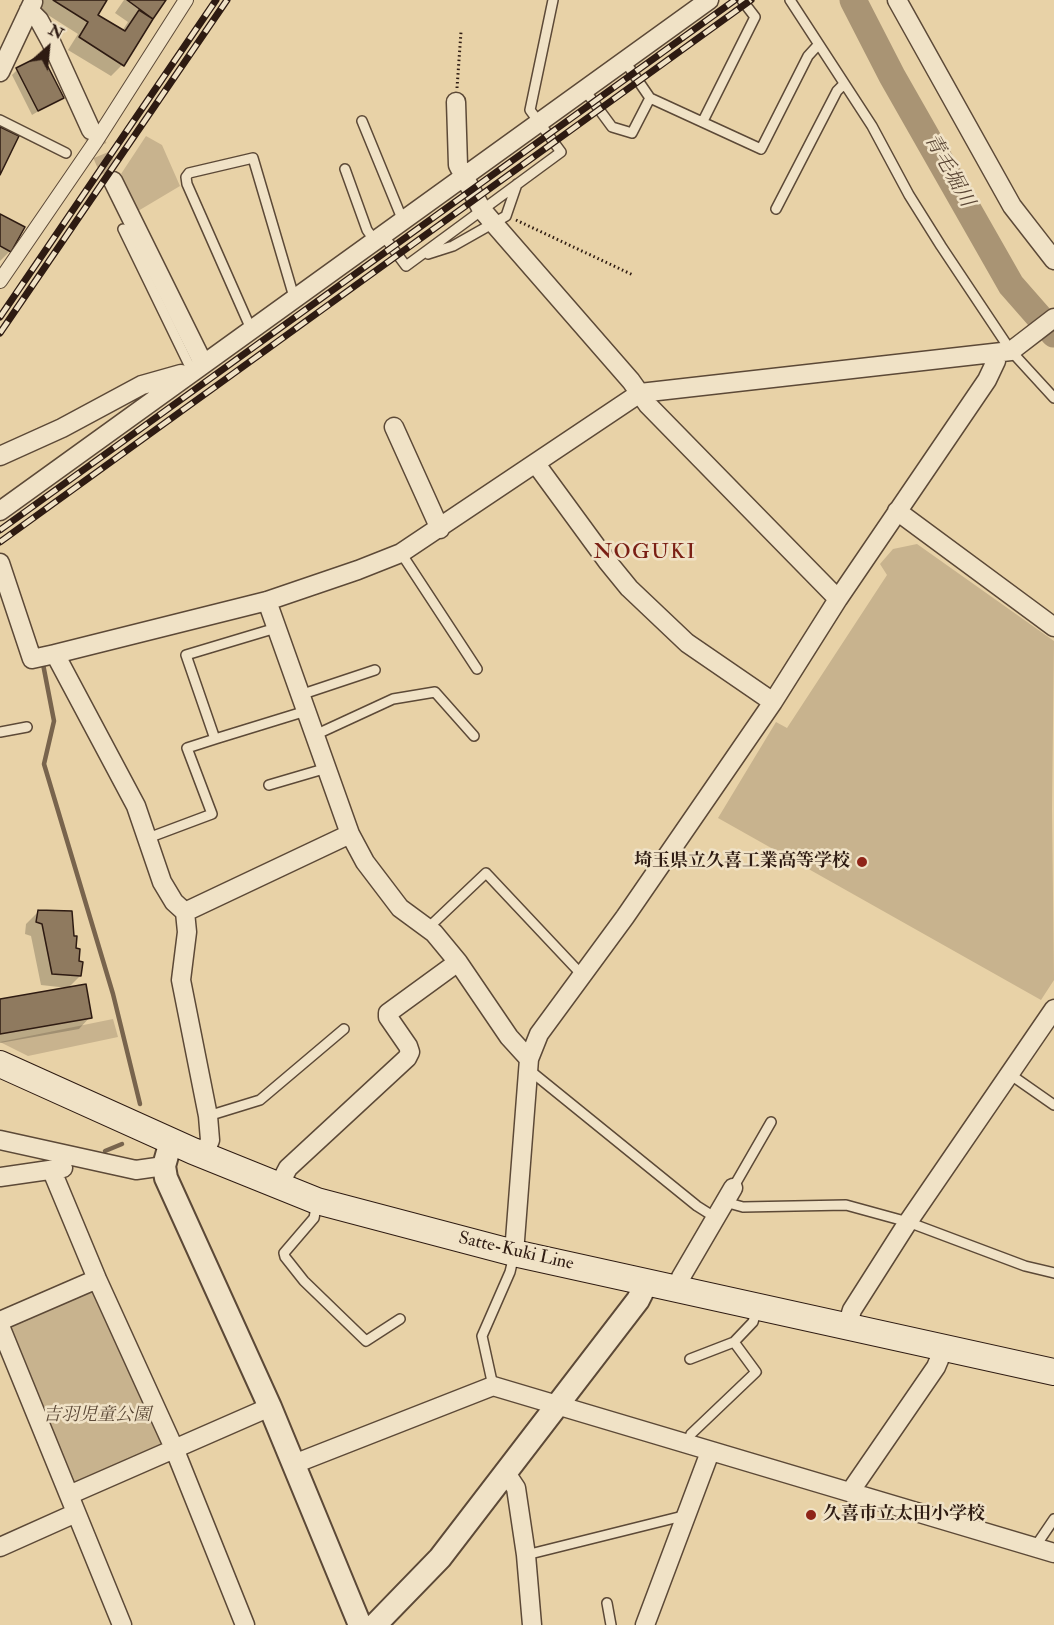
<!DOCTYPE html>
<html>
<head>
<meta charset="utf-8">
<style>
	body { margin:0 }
	#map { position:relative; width:1054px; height:1625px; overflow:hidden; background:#e8d2a7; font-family:"IM FELL Double Pica",serif }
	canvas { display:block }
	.north { position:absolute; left:18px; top:18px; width:60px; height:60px; -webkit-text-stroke:4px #f0e2c6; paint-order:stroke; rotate:27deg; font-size:16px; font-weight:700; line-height:24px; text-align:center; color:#2e1b12 }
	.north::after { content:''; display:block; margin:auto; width:21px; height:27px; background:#2e1b12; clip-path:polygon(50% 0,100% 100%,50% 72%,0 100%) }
</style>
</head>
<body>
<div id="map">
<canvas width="1054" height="1625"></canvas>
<div class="north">N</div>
</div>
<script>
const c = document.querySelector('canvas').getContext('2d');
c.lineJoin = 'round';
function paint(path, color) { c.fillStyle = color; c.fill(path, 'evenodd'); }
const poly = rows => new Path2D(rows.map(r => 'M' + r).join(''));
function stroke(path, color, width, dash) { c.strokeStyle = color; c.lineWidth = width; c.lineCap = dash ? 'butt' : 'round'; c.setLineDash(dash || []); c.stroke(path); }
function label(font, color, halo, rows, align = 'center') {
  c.font = font + ' "IM FELL Double Pica","Noto Serif JP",serif'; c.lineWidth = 5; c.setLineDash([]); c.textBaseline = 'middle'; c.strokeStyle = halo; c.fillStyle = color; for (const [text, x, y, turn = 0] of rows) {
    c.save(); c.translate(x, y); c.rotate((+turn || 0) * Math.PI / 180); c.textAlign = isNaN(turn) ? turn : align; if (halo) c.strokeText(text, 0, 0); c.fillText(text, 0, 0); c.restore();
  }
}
paint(poly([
	[146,136,162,145,180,186,138,211,121,174],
	[917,544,1054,641,1052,809,1054,980,1041,1000,718,818,776,722,787,728,887,575,880,564,893,549],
	[113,1019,118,1037,28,1056,0,1042],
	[92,1292,163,1444,73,1484,9,1326]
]), '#c8b38e');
paint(poly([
	[42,0,106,0,96,15,122,31,128,22,115,13,124,0,165,0,122,65,111,76,68,50,78,34,37,8],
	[17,70,62,97,32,115,12,75],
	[0,216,10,251,0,261],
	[38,912,72,937,80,976,68,988,41,985,31,936,25,934,26,924],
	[0,1001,90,1017,79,1029,0,1043]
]), '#0003');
stroke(poly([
	[43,664,54,721,44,764,113,994,140,1104],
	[105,1151,122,1144]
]), '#78644d', 4.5);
stroke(poly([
	[853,0,892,76,1011,285,1054,334]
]), '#a99474', 27);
const building = poly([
	[53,0,107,0,98,15,125,31,139,10,153,19,124,66,79,37,88,22,53,0],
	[127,0,166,0,153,19,127,0],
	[42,55,64,98,38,111,16,68,42,55],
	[0,127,19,136,0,175,0,127],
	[0,214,25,227,11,252,0,246,0,214],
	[38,910,72,911,74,936,77,936,76,948,80,949,79,961,83,962,81,976,52,974,42,924,36,922,38,910],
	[86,984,92,1018,0,1034,0,999,86,984]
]);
paint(building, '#8f7a5f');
stroke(building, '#2e1b12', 1.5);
stroke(poly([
	[91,130,113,181]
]), '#c3ad89', 18, [18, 9]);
const service = poly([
	[790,0,872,126,909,195,941,246,1011,351,1054,398],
	[624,60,650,98,761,149,808,56,818,45],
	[584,89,612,127,632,133,650,98],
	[0,120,66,153],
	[362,121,403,221],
	[703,121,755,17,742,0],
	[345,169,367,230,375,241],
	[776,209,837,91,843,85],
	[123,229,192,371],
	[383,235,406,266,561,152,530,110,553,0],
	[428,254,453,246,506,216,517,184],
	[251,329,187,184,186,177,189,173,253,158,294,297],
	[401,553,477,669],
	[276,628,186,655,215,739,306,711],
	[300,695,375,670],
	[0,732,27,727],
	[315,735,393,699,435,692,474,736],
	[269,785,327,768],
	[148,838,212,814,187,748,215,739],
	[428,928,486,873,582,975],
	[528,1069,697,1206,716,1218],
	[1011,1075,1054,1105],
	[208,1116,260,1100,344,1029],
	[733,1188,771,1122],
	[725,1202,743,1207,846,1205,908,1222,1025,1266,1054,1273],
	[317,1203,314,1218,284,1253,285,1257,304,1281,366,1341,400,1319],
	[690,1359,734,1342],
	[493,1386,482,1336,510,1272,514,1255],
	[687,1445,691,1434,756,1372,734,1342,753,1322,757,1309],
	[1035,1547,1054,1519],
	[526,1555,687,1515],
	[607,1603,611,1625]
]);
const pedestrian = poly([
	[0,281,96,141,186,0]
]);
const minor = poly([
	[897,0,1012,206,1054,260],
	[29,10,39,20,51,42,91,130],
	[0,72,33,2],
	[456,102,458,165,482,210,631,381,648,405,838,599],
	[113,181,203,363],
	[394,427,440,529],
	[0,456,62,428,142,385,181,374],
	[536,464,607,561,629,588,687,643,773,702],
	[0,511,709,0],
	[897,511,1054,627],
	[0,563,32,659,55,654,267,601,358,570,401,553,640,393,1011,351,1054,318],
	[267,601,350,834,365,862,400,908,434,933,458,962,509,1037,529,1059],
	[55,654,136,806,162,882,174,902,185,912,350,834],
	[185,912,187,932,181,980,208,1116,210,1140,204,1155],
	[0,1140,136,1170,164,1166],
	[52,1171,97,1279,174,1448,245,1625],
	[0,1177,63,1168],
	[278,1187,288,1168,407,1058,410,1052,408,1046,388,1017,388,1013,458,962],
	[514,1253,529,1059,539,1034,625,917,773,702,838,599,987,380,996,361,994,353],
	[678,1289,681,1277,733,1188],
	[0,1321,97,1279],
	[0,1326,122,1625],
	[847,1326,852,1310,908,1222,1054,1009],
	[294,1464,493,1386,1054,1553],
	[506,1473,516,1488,526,1555,532,1625],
	[850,1492,936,1367,944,1348],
	[69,1495,270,1407],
	[0,1547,76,1513],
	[645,1625,710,1452]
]);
const tertiary = poly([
	[171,1141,164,1166,166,1178,270,1407,360,1625],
	[375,1625,440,1558,638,1300,647,1282]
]);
const secondary = poly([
	[0,1064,193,1151,317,1201,514,1253,1054,1372]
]);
stroke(service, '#5c4937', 12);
stroke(pedestrian, '#5c4937', 16);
stroke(minor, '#5c4937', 21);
stroke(tertiary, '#5c4937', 26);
stroke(secondary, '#2e1b12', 28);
stroke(poly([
	[457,88,461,32],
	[516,220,633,275]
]), '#2e1b12', 3, [1.5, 3]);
stroke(service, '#f0e2c6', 9);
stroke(pedestrian, '#f0e2c6', 14);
stroke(minor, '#f0e2c6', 18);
stroke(tertiary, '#f0e2c6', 22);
stroke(secondary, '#f0e2c6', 26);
const rail = poly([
	[0,317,216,0],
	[0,333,227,0],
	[0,530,735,0],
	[0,542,751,0]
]);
stroke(rail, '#2e1b12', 7);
stroke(rail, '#f0e2c6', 4.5, [14]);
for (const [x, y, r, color] of [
	[862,862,6,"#8f2418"],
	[811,1515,6,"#8f2418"]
]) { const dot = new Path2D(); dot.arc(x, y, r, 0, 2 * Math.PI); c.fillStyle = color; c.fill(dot); stroke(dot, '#f0e2c6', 2); }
label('bold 18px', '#2e1b12', '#f0e2c6', [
	["埼玉県立久喜工業高等学校",850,862],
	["久喜市立太田小学校",823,1515,"left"]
], 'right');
label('18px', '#2e1b12', '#f0e2c6', [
	["Satte-Kuki Line",516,1252,13]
]);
label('italic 18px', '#5c4937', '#f0e2c6', [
	["吉羽児童公園",97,1416]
]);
label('italic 20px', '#594534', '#f0e2c6', [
	["青毛堀川",948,171,61]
]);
c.letterSpacing = '1.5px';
label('21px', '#7a1f14', '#f0e2c6', [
	["NOGUKI",645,553]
]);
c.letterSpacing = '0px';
</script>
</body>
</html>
